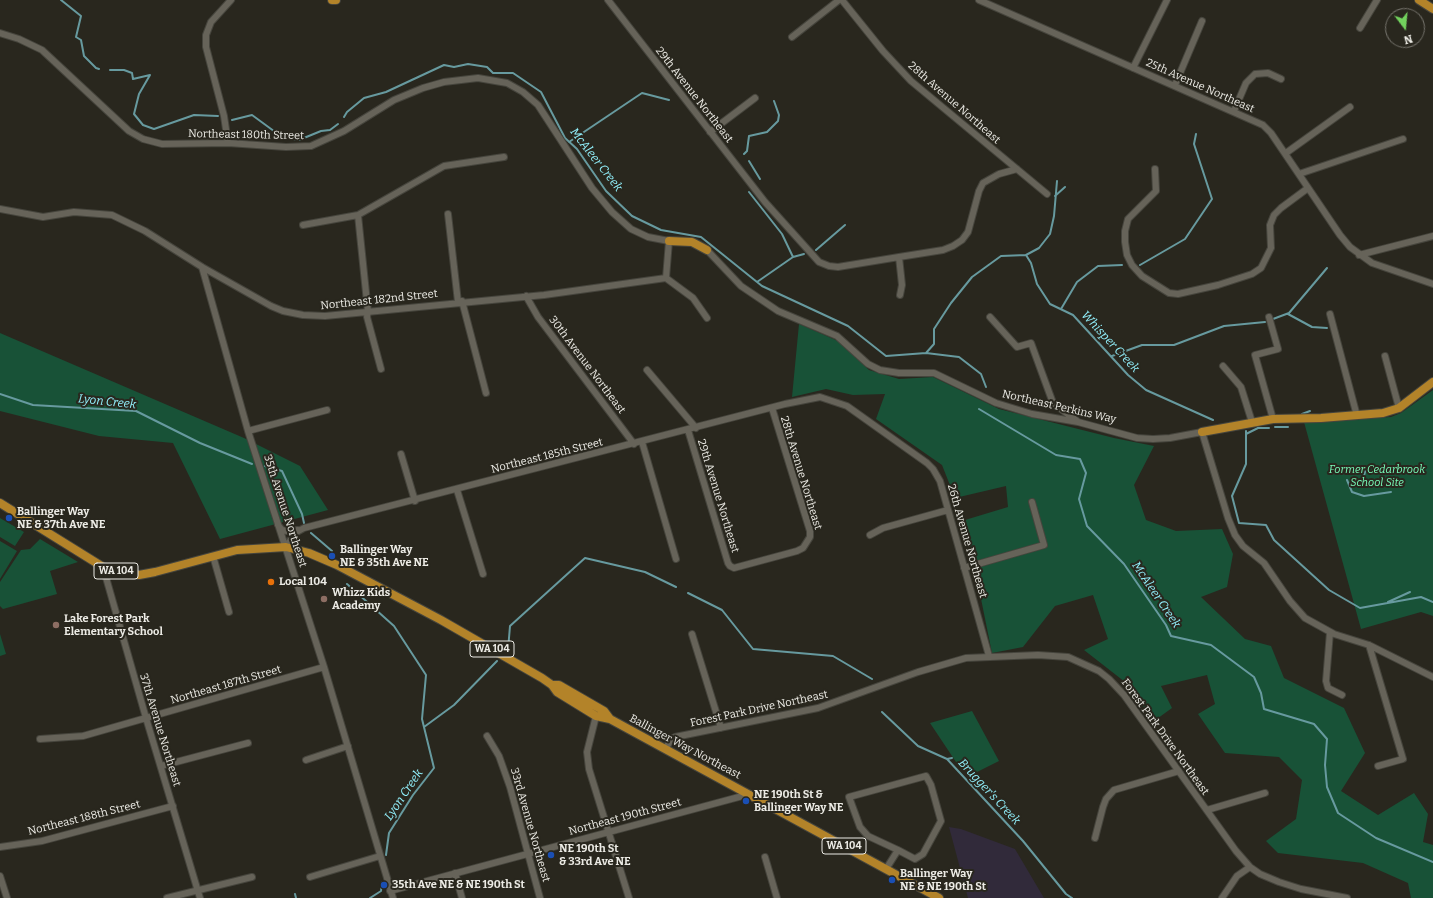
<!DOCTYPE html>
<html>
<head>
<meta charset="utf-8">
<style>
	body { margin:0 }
	#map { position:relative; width:1433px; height:898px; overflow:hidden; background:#29271e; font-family:Bitter,serif }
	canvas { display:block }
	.north { position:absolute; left:1385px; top:8px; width:40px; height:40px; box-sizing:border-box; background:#29271e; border:1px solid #77756e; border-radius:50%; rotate:164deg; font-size:11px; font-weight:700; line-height:16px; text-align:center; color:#ecebe5 }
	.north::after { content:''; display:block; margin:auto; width:14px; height:18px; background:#72d25d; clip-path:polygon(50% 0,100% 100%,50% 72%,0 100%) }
</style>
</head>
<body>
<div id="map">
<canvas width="1433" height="898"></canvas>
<div class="north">N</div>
</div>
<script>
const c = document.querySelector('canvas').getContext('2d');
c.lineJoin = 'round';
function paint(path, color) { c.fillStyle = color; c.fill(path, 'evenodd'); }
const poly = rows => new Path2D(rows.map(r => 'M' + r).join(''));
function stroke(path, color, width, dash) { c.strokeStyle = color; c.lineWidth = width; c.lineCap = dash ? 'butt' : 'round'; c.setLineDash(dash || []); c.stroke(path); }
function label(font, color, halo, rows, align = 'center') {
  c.font = font + ' Bitter,serif'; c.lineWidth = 4; c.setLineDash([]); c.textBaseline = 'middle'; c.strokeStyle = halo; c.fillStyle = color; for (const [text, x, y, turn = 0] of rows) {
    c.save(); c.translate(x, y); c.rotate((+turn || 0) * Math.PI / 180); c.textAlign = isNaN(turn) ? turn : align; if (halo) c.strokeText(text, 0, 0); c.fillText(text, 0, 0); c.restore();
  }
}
paint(poly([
	[949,827,961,829,1015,849,1044,898,968,898]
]), '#312a3a');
paint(poly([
	[799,324,838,341,869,370,899,379,933,377,999,409,1114,438,1154,446,1134,485,1146,520,1176,531,1222,529,1233,554,1227,587,1201,597,1245,639,1271,646,1284,678,1344,708,1365,753,1341,791,1378,815,1414,793,1428,814,1423,842,1433,845,1433,898,1411,898,1408,883,1363,863,1278,853,1266,841,1296,819,1302,780,1279,757,1225,753,1198,714,1215,704,1207,675,1161,686,1172,708,1154,721,1125,682,1084,650,1108,639,1093,595,1055,606,1023,647,992,653,965,520,1008,507,1006,486,955,498,942,465,876,419,885,394,853,395,826,389,792,397],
	[0,333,244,438,300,466,328,510,220,539,173,443,99,436,0,411],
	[1433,390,1433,616,1421,612,1361,629,1304,422,1391,417,1401,413],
	[0,518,24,532,15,546,0,537],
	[40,539,78,562,50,571,57,594,3,609,0,606,0,582,21,550,30,549],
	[0,541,17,551,0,579],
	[0,634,6,654,0,656],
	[972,711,999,761,975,773,960,768,930,723]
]), '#185237');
stroke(poly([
	[61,0,81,16,76,37,81,40,84,56,96,68,99,69],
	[110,70,124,70,132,73,133,79,150,75,139,94,134,114,143,125,154,129,194,115,218,116],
	[681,75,685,88],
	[344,117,347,112,364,98,386,92,444,65,454,67,468,64,487,67,493,73,513,73,541,92,565,138,577,149,606,191,632,216,661,230,701,237,762,286,848,326,886,356,926,353,959,357,981,374,986,387],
	[232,120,252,115,282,137,299,140,321,131,330,130,338,124],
	[569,142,642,93,669,100],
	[744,154,747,151,749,136,767,132,778,121,779,115,774,101],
	[749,161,760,179],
	[749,192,782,234,793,257],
	[1055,196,1065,187],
	[816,250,845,225],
	[1026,255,1039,248,1050,234,1054,216,1057,181],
	[1140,265,1185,239,1212,199,1194,144,1196,134],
	[757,282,793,257,804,254],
	[1061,309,1077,282,1098,266,1122,265],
	[1288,314,1312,327,1327,328],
	[1273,319,1289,313,1327,268],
	[926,353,934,344,934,329,951,303,972,277,1001,256,1026,255,1031,263,1037,284,1050,304,1073,315,1128,375,1146,390,1213,420],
	[1112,356,1142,345,1174,345,1224,326,1265,322],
	[0,394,33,405,136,411,200,443,252,464],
	[979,409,1056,455,1080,459,1086,473,1079,499,1087,526,1124,564,1166,625,1171,636,1211,645,1254,677,1261,693,1264,709,1314,724,1327,739,1325,765,1327,787,1338,813,1376,838,1433,862],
	[1302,414,1310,411],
	[1275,427,1288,427],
	[1246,431,1246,464,1232,496,1239,523,1266,525,1274,540,1329,590,1360,608,1421,597,1433,602],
	[1246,434,1258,428,1269,428],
	[265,466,282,471,302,514,304,523],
	[1347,480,1352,492,1364,496,1391,492],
	[1349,484,1362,482,1366,469],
	[311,533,332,551],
	[347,584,394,626,426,675,422,719,434,768,413,795,389,833,386,855],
	[688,593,722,610,753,649,833,656,872,679],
	[1388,602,1410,592],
	[508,650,510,626,585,558,645,572,676,587],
	[882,712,918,746,947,759,1023,841,1066,894,1072,898],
	[424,727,454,705,497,661],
	[947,759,952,758],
	[295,894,296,898],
	[370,898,381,891,382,882]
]), '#679a9f', 2);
const minor = poly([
	[608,0,765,202,819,262,829,266,838,267,899,257,943,250,953,246,962,240,968,232,979,191,983,183,999,174,1017,169],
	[842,0,883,51,911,81,1047,194],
	[979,0,1263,125,1271,133,1340,235,1350,247,1372,263,1433,284],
	[1360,28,1377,0],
	[0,33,19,39,42,50,129,131,143,139,162,144,228,143,286,147,311,146,344,131,394,100,423,88,444,82,478,78,507,83,523,92,538,105,592,188,612,212,631,229,648,237,669,241,666,278],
	[792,37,839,0],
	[1133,68,1167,0],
	[1175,85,1202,21],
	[1234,111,1246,83,1255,74,1268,73,1281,79],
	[710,132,755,98],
	[228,143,224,116,206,47,206,35,211,22,231,0],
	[1286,153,1350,107],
	[1155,169,1156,191,1128,219,1125,231,1125,242,1127,255,1132,265,1142,276,1169,293,1178,294,1218,285,1252,274,1261,268,1271,248,1270,225,1274,215,1281,208,1308,188],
	[1299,174,1403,139],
	[0,209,43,217,74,212,112,215,145,231,202,267,271,306,283,311,303,315,325,316,544,295,666,278],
	[448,214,458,302],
	[358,215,368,312,367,317,381,369],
	[303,225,358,215,444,166,504,157],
	[707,250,741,286,778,311,837,336,868,364,880,370,899,373,934,373,996,403,1032,414,1078,422,1137,438,1153,439,1170,438,1202,432,1228,518,1235,535,1243,546,1264,563,1290,601,1305,618,1334,634,1369,645,1433,677],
	[1359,255,1433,236],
	[899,257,902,285,900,295],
	[202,267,248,431,324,667,393,898],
	[666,278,693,298,707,318],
	[526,296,538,317,634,444],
	[462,301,486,393],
	[1330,314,1357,416],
	[990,317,1017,347,1031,343,1053,403,1077,421],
	[1269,317,1278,349,1255,355,1273,419],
	[1385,356,1399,408],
	[1223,366,1241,387,1252,422],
	[647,370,696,428],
	[688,430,728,563,730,566,734,568,797,551,803,548,810,537,810,531,772,408],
	[248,431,327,410],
	[642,442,676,559],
	[401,454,415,501],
	[457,490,483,574],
	[278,525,282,530,287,531,298,530],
	[870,535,883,528,948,510],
	[286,547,295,533,304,528,785,404,820,397,847,406,927,463,933,469,940,481,989,656],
	[213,556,229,612],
	[103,567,146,718,200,898],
	[964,568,1044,545,1032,502],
	[1330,632,1326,681,1328,688,1342,695],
	[692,634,721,728],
	[1369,645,1403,759,1378,766],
	[596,716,587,752,589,769,629,898],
	[487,736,499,756,510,787,540,898],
	[40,739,83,736,324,667],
	[666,748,671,739,675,737,818,708,918,672,966,658,1038,655,1068,657,1099,671,1109,679,1124,695,1236,851,1250,867,1260,874,1279,882,1301,889,1347,898],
	[306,760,348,746],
	[161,766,248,743],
	[1207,810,1265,793],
	[1095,838,1103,807,1106,799,1114,790,1179,771],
	[0,847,42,841,173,806],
	[765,857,777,898],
	[886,869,898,850,915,859,923,854,941,821,931,785,926,776,849,797,860,827,868,836,898,850],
	[455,873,462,898],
	[0,876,7,898],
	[310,877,380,856],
	[390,891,750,794],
	[167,898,252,877],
	[1222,898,1237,876,1250,867]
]);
const major = poly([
	[332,0,336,0],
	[1419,0,1433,9],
	[669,241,692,242,707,250],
	[1202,432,1273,419,1321,418,1383,413,1399,408,1433,382],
	[0,503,103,567,123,573,139,575,155,572,237,550,286,547,309,553,337,565,441,620,542,678,552,685,557,692,596,716,610,719],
	[552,685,559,685,604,711,610,719,939,898]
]);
stroke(minor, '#46453d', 8);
stroke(major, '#46453d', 10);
stroke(minor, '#666359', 6);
stroke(major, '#b38329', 8);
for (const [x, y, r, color] of [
	[9,518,4,"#1a4fb4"],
	[332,556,4,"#1a4fb4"],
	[271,582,4,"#e8710a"],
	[324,599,4,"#8d6e63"],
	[56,625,4,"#8d6e63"],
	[746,801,4,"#1a4fb4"],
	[551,855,4,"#1a4fb4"],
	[892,880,4,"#1a4fb4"],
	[384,885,4,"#1a4fb4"]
]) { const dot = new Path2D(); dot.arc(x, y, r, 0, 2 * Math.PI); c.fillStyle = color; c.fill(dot); stroke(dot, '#29271e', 1.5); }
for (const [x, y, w] of [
	[116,571,44],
	[492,649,44],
	[844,846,44]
]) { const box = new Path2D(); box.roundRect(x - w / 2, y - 8, w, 16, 3); c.fillStyle = '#29271e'; c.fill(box); stroke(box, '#ecebe5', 1); }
label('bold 10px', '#ecebe5', null, [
	["WA 104",116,571],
	["WA 104",492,649],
	["WA 104",844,846]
]);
label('11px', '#ecebe5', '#29271e', [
	["25th Avenue Northeast",1200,86,24],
	["29th Avenue Northeast",694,95,52],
	["28th Avenue Northeast",954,103,41],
	["Northeast 180th Street",246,135,1],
	["Northeast 182nd Street",379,300,-6],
	["30th Avenue Northeast",587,365,53],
	["Northeast Perkins Way",1059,407,13],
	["Northeast 185th Street",547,456,-14],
	["28th Avenue Northeast",801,473,73],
	["29th Avenue Northeast",718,496,73],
	["35th Avenue Northeast",285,511,72],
	["26th Avenue Northeast",967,541,74],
	["Northeast 187th Street",226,685,-16],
	["Forest Park Drive Northeast",759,709,-12],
	["37th Avenue Northeast",160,730,73],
	["Forest Park Drive Northeast",1165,737,54],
	["Ballinger Way Northeast",685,747,28],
	["Northeast 190th Street",625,817,-15],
	["Northeast 188th Street",84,818,-14],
	["33rd Avenue Northeast",530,825,74]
]);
label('italic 11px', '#79febb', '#29271e', [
	["Former Cedarbrook",1377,470],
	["School Site",1377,483]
]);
label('bold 11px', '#ecebe5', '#29271e', [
	["Ballinger Way",17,512],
	["NE & 37th Ave NE",17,525],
	["Ballinger Way",340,550],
	["NE & 35th Ave NE",340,563],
	["Local 104",279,582],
	["Whizz Kids",332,593],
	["Academy",332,606],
	["Lake Forest Park",64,619],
	["Elementary School",64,632],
	["NE 190th St &",754,795],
	["Ballinger Way NE",754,808],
	["NE 190th St",559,849],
	["& 33rd Ave NE",559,862],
	["Ballinger Way",900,874],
	["NE & NE 190th St",900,887],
	["35th Ave NE & NE 190th St",392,885]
], 'left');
label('italic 12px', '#92f1fd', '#29271e', [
	["McAleer Creek",596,160,52],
	["Whisper Creek",1110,342,47],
	["Lyon Creek",107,402,6],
	["McAleer Creek",1156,595,56],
	["Brugger's Creek",989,792,47],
	["Lyon Creek",404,795,-56]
]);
</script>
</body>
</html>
